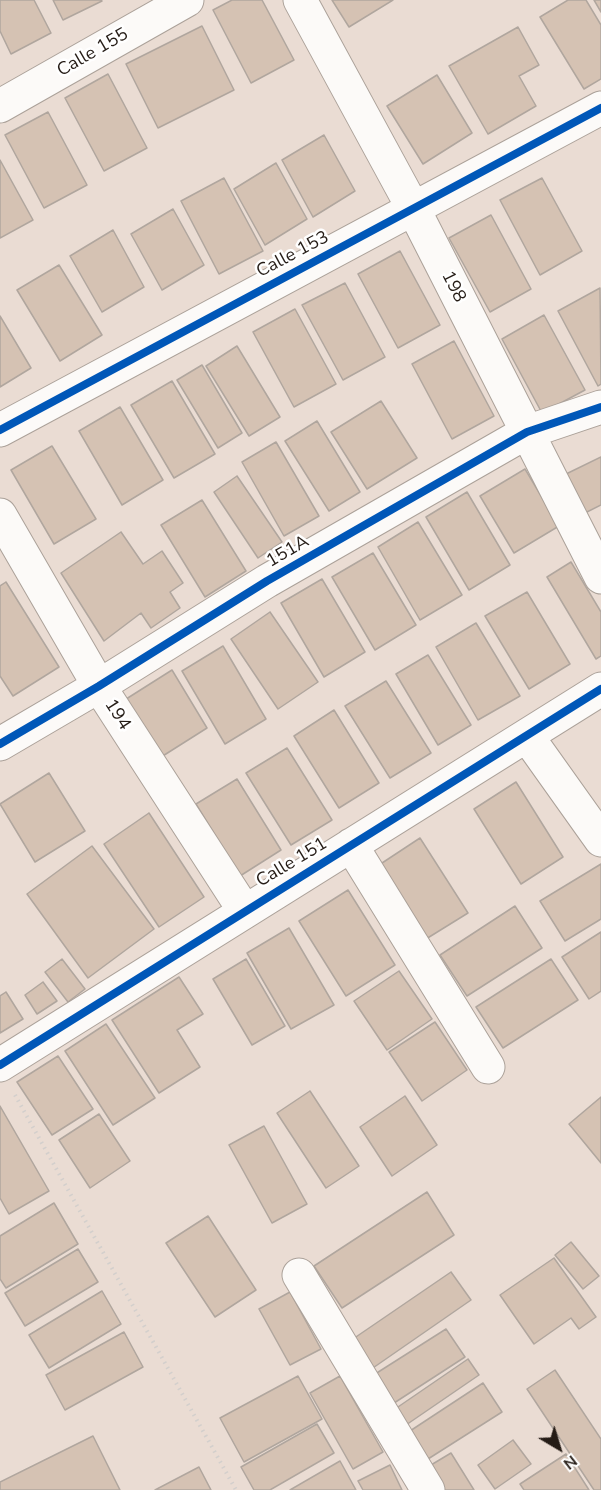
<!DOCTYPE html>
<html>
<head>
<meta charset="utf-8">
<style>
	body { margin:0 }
	#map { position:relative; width:601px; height:1490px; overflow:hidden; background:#eadcd3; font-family:"Nunito Sans",sans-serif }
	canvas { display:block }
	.north { position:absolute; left:529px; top:1418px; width:60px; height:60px; -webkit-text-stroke:4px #fff; paint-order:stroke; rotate:142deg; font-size:16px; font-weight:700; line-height:24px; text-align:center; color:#251c16 }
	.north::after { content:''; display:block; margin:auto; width:21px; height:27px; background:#251c16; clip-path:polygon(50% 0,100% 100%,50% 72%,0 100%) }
</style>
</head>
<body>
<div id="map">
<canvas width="601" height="1490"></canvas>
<div class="north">N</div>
</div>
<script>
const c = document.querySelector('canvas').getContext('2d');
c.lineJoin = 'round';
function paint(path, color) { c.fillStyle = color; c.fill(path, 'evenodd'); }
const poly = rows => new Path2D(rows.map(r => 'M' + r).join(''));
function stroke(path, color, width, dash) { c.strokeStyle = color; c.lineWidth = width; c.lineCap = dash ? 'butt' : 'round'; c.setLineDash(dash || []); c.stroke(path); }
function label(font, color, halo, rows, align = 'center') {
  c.font = font + ' "Nunito Sans",sans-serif'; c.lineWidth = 5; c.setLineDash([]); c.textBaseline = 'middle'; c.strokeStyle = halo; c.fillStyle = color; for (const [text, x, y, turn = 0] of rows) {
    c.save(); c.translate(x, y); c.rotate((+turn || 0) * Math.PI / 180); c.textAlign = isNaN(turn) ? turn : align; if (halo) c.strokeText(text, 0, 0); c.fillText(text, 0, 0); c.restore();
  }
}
const building = poly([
	[0,0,34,0,51,33,11,54,0,31,0,0],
	[53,0,101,0,102,1,63,20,53,0],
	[232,0,262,0,294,60,251,83,213,10,232,0],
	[332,0,393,0,349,27,332,0],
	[568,0,586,0,601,25,601,79,584,89,540,17,568,0],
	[594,0,601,0,601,12,594,0],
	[202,26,234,90,158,128,126,64,202,26],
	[518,27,539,65,519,76,536,106,488,134,449,66,518,27],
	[108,74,147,148,104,171,65,98,108,74],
	[437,75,472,133,423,164,387,106,437,75],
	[48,112,87,185,44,208,5,135,48,112],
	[324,135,355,191,313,217,282,160,324,135],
	[0,160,33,220,0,238,0,160],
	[276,163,307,219,265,245,234,189,276,163],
	[224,178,263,251,219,274,181,201,224,178],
	[542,178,582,251,540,275,500,200,542,178],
	[173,209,204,265,162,290,131,234,173,209],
	[491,215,531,289,490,312,449,238,491,215],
	[113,230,144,287,102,312,70,256,113,230],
	[400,251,440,325,398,348,358,274,400,251],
	[59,265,102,335,60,361,17,290,59,265],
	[345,283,385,357,343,380,302,305,345,283],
	[600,288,601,384,598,386,558,311,600,288],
	[295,309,336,384,294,407,253,332,295,309],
	[544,315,585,390,542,413,502,339,544,315],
	[0,316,31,368,0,387,0,316],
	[454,341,494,416,452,439,412,364,454,341],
	[237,346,280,417,249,436,206,366,237,346],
	[202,365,242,433,218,448,177,380,202,365],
	[172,381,215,454,174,478,131,405,172,381],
	[381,401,417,458,367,489,331,432,381,401],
	[120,407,163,480,122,505,79,431,120,407],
	[317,421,360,492,329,511,285,441,317,421],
	[276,442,319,516,284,536,242,462,276,442],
	[52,446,96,519,54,544,11,470,52,446],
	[601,457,601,505,583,514,564,475,601,457],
	[525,469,559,526,514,553,480,496,525,469],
	[237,476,282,542,258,558,214,492,237,476],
	[467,492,510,565,469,590,426,517,467,492],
	[202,500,246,571,205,597,161,525,202,500],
	[418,522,462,595,420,620,378,547,418,522],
	[121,532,143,564,162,551,183,583,170,592,180,608,151,628,141,613,104,641,61,573,121,532],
	[373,553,416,625,375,650,332,577,373,553],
	[571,562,601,612,601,656,596,659,547,577,571,562],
	[322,579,365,652,324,677,281,603,322,579],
	[6,582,59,667,13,696,0,676,0,586,6,582],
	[527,592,570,664,529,689,485,616,527,592],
	[270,612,318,682,278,709,231,639,270,612],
	[476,623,520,696,478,720,436,647,476,623],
	[223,646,266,719,225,744,182,671,223,646],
	[428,655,471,725,438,745,396,674,428,655],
	[172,670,207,728,158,759,123,701,172,670],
	[386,681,431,753,390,778,345,706,386,681],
	[334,710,379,783,339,808,294,736,334,710],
	[287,748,332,820,291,845,246,773,287,748],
	[49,773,85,831,35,862,0,804,49,773],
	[237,779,281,850,240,876,196,804,237,779],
	[516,782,563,857,521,884,474,809,516,782],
	[149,813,204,897,159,927,104,844,149,813],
	[420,838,468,913,426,939,379,865,420,838],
	[92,846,154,929,88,978,27,894,92,846],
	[601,864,601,919,565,941,540,901,601,864],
	[348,890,395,965,346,996,299,921,348,890],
	[515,906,542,948,467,996,440,955,515,906],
	[289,928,334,1005,291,1029,247,953,289,928],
	[601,932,601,991,589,999,562,957,601,932],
	[62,959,85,989,68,1002,45,972,62,959],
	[246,959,285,1026,252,1045,213,979,246,959],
	[551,959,578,1000,503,1048,476,1007,551,959],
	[399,971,432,1019,387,1050,354,1001,399,971],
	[179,977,203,1014,177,1030,200,1067,159,1093,112,1020,179,977],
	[43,982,57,1001,37,1014,25,995,43,982],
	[6,992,23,1019,0,1033,0,996,6,992],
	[435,1022,467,1070,422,1101,389,1052,435,1022],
	[106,1024,155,1098,113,1125,65,1051,106,1024],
	[58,1056,93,1109,52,1135,17,1082,58,1056],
	[310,1091,359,1166,326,1188,277,1113,310,1091],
	[405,1096,437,1145,392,1176,360,1127,405,1096],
	[601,1097,601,1163,569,1124,601,1097],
	[0,1106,49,1191,9,1214,0,1198,0,1106],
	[99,1114,130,1161,90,1188,59,1140,99,1114],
	[264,1126,307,1204,272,1223,229,1145,264,1126],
	[427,1192,454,1235,342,1308,314,1266,427,1192],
	[54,1203,78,1244,6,1288,0,1279,0,1236,54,1203],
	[208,1216,256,1290,215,1317,166,1243,208,1216],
	[571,1242,599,1276,583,1289,555,1255,571,1242],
	[78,1249,98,1282,25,1326,5,1293,78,1249],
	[554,1258,596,1317,579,1329,571,1318,534,1344,500,1295,554,1258],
	[451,1272,471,1300,370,1370,350,1341,451,1272],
	[102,1291,121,1324,49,1368,29,1335,102,1291],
	[290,1292,321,1349,290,1365,259,1309,290,1292],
	[446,1329,465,1357,391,1405,372,1376,446,1329],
	[124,1332,143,1367,65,1410,46,1375,124,1332],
	[468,1359,479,1375,406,1425,395,1409,468,1359],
	[555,1370,601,1439,601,1490,594,1490,527,1389,555,1370],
	[298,1376,322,1419,244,1462,220,1418,298,1376],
	[340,1376,383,1452,353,1469,310,1393,340,1376],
	[483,1383,502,1412,428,1459,410,1431,483,1383],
	[317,1424,334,1453,270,1490,254,1490,241,1467,317,1424],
	[93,1436,120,1490,0,1490,0,1482,93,1436],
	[513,1440,531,1464,495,1489,478,1465,513,1440],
	[451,1453,474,1490,439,1490,426,1468,451,1453],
	[566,1454,589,1490,524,1490,520,1484,566,1454],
	[340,1461,356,1490,290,1490,340,1461],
	[390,1465,402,1490,363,1490,358,1481,390,1465],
	[199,1467,211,1490,155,1490,199,1467]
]);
paint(building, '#d5c2b3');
stroke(building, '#b0a69e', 1.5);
const minor = poly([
	[300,0,413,208,601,577],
	[0,106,187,0],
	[0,430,601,108],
	[0,515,99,686,244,910],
	[527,736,601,840],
	[0,744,99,686,267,581,527,432,601,407],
	[351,845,488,1067],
	[0,1065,601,689],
	[299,1275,428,1490]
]);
stroke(minor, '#aba199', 35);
stroke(poly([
	[15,1095,236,1490]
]), '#d3cfcc', 4, [1.5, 4.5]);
stroke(minor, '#fcfaf8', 33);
stroke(poly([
	[0,430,601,108],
	[0,744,99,686,267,581,527,432,601,407],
	[0,1065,601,689]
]), '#0057b8', 8);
label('18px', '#251c16', '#fff', [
	["Calle 155",93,53,-30],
	["Calle 153",293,255,-28],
	["198",453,287,63],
	["151A",288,552,-30],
	["194",117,715,57],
	["Calle 151",292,863,-31]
]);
</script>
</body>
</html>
